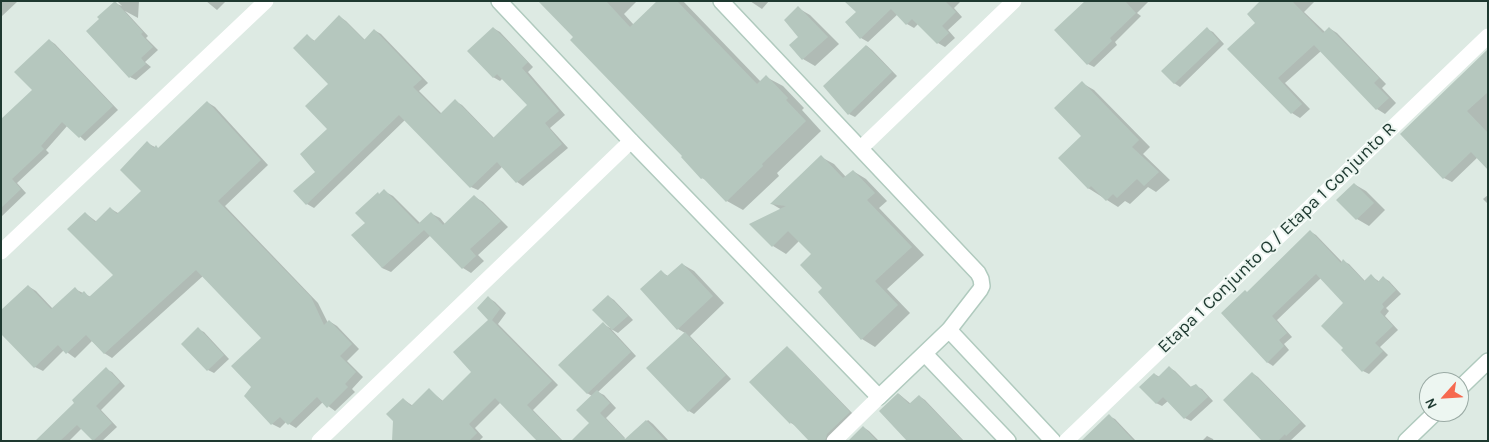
<!DOCTYPE html>
<html>
<head>
<meta charset="utf-8">
<style>
	body { margin:0 }
	#map { position:relative; width:1489px; height:442px; overflow:hidden; background:#ddeae3; font-family:Karla,sans-serif }
	canvas { display:block }
	.frame { position:absolute; inset:0; border:2px solid #1e3930; pointer-events:none }
	.north { position:absolute; left:1419px; top:372px; width:50px; height:50px; box-sizing:border-box; background:#edf6f1; border:1px solid #9aaaa4; border-radius:50%; rotate:244deg; font-size:14px; font-weight:700; line-height:20px; text-align:center; color:#1e3930 }
	.north::after { content:''; display:block; margin:auto; width:18px; height:22px; background:#f6694f; clip-path:polygon(50% 0,100% 100%,50% 72%,0 100%) }
</style>
</head>
<body>
<div id="map">
<canvas width="1489" height="442"></canvas>
<div class="frame"></div>
<div class="north">N</div>
</div>
<script>
const c = document.querySelector('canvas').getContext('2d');
c.lineJoin = 'round';
function paint(path, color) { c.fillStyle = color; c.fill(path, 'evenodd'); }
const poly = rows => new Path2D(rows.map(r => 'M' + r).join(''));
function stroke(path, color, width, dash) { c.strokeStyle = color; c.lineWidth = width; c.lineCap = dash ? 'butt' : 'round'; c.setLineDash(dash || []); c.stroke(path); }
function label(font, color, halo, rows, align = 'center') {
  c.font = font + ' Karla,sans-serif'; c.lineWidth = 4; c.setLineDash([]); c.textBaseline = 'middle'; c.strokeStyle = halo; c.fillStyle = color; for (const [text, x, y, turn = 0] of rows) {
    c.save(); c.translate(x, y); c.rotate((+turn || 0) * Math.PI / 180); c.textAlign = isNaN(turn) ? turn : align; if (halo) c.strokeText(text, 0, 0); c.fillText(text, 0, 0); c.restore();
  }
}
paint(poly([
	[1,1,18,1,1,17],
	[117,1,139,1,138,18,125,11,148,36,146,38,158,50,145,62,151,67,136,80,130,77,115,3,122,6],
	[206,1,226,1,217,10],
	[540,1,637,1,624,14,634,25,659,1,683,1,761,82,766,77,783,86,804,108,802,110,821,131,777,173,779,176,743,210,727,201,708,181,702,178,684,156],
	[750,1,769,1,762,9],
	[846,1,961,1,954,8,962,17,948,30,955,38,945,47,938,43,919,23,914,28,907,24,898,14,868,42,861,38,857,12],
	[1087,1,1149,1,1137,13,1141,16,1115,42,1117,45,1094,67,1088,64],
	[1262,1,1315,1,1304,12,1325,32,1329,28,1337,33,1386,84,1382,88,1396,103,1385,114,1377,109,1321,51,1285,83,1310,109,1300,118,1292,113,1229,49,1257,23],
	[798,8,810,15,839,44,815,66,803,59],
	[340,17,346,21,365,40,374,30,381,34,428,83,419,91,442,114,455,101,462,105,494,138,529,105,503,78,500,81,493,77,493,28,500,32,533,67,528,72,565,115,550,128,568,148,523,186,517,182,503,166,478,190,471,187,405,120,314,208,307,204,295,192,317,172,328,129,329,84,307,36,315,41],
	[1207,29,1213,32,1224,44,1180,87,1174,83],
	[49,40,55,44,118,110,85,141,68,125,46,150,49,153,17,183,26,193,1,217,1,121,34,90],
	[867,46,872,50,897,76,855,117,849,114],
	[1488,52,1488,168,1478,157,1452,182,1444,178,1402,134],
	[1082,83,1094,90,1150,147,1143,154,1170,180,1156,192,1148,187,1130,204,1125,201,1118,207,1088,188,1082,136],
	[207,102,215,107,268,165,225,206,318,303,328,323,329,321,337,326,359,349,347,361,363,377,352,389,355,392,335,411,323,402,296,428,286,422,280,428,272,424,253,387,262,338,203,276,112,358,104,353,92,341,75,358,64,350,43,371,35,367,1,332,28,286,36,291,53,309,75,289,91,297,115,275,85,213,97,222,111,209,118,213,143,192,147,143,159,149],
	[821,157,834,164,846,177,853,171,866,179,887,201,879,208,924,255,887,289,910,313,875,347,862,339,820,292,824,288,813,254,799,241,786,254,773,246,782,210,772,204],
	[1354,184,1366,191,1385,210,1369,226,1357,219],
	[384,191,393,196,421,224,432,214,440,218,445,224,475,197,483,202,508,227,478,255,484,261,471,273,463,268,431,235,391,272,382,268,366,223,380,195],
	[1488,195,1488,204,1483,199],
	[1311,232,1316,235,1343,263,1343,261,1349,264,1365,281,1371,276,1380,282,1384,278,1389,281,1401,294,1386,308,1389,311,1385,316,1398,330,1380,347,1388,355,1369,374,1363,371,1343,350,1345,349,1345,303,1321,278,1277,320,1292,337,1284,344,1289,350,1273,366,1267,362,1247,293],
	[682,264,694,271,724,303,690,336,731,379,694,414,689,411,685,333,678,329,661,272,668,276],
	[608,296,614,300,633,320,618,333,611,329,636,356,598,392,604,395,616,408,606,418,625,438,622,441,591,423,592,396,587,393,603,324,610,328],
	[489,298,495,302,506,313,498,324,558,385,533,410,563,441,538,441,501,402,475,428,483,437,479,441,393,441,403,399,413,406,429,390,443,401,473,372,490,320],
	[198,329,204,332,229,359,214,373,208,370,183,344],
	[787,347,792,351,855,416,831,441,811,441,796,426,791,423,751,382],
	[1170,368,1175,371,1192,388,1196,386,1202,389,1213,401,1191,421,1185,418,1168,401,1162,406,1156,403,1154,374,1160,377],
	[106,369,112,372,125,386,101,410,117,427,102,441,94,440,82,428,69,441,37,441,76,403],
	[1252,373,1258,377,1306,426,1290,441,1264,441],
	[899,394,911,404,919,396,925,400,964,441,909,441],
	[1109,416,1115,419,1136,441,1083,441],
	[648,420,653,424,669,441,628,441,627,440],
	[863,427,869,431,879,441,849,441],
	[1207,436,1213,439,1214,441,1202,441]
]), '#0003');
paint(poly([
	[115,1,143,32,141,34,153,47,141,58,146,64,129,78,86,31,99,19,97,17],
	[538,1,606,1,630,27,657,1,677,1,757,84,766,75,788,98,786,100,806,121,762,164,763,166,726,202,703,178,701,179,681,157,682,156,570,40,573,37],
	[844,1,945,1,956,12,942,26,949,33,937,44,912,19,906,25,891,9,860,39,845,22,856,12],
	[1085,1,1125,1,1136,13,1110,38,1112,41,1087,65,1054,30],
	[1260,1,1292,1,1323,33,1329,27,1379,78,1374,83,1389,98,1376,110,1314,45,1278,78,1302,104,1291,114,1227,49,1255,23,1247,14],
	[798,6,828,37,802,60,789,45,798,37,784,20],
	[339,15,364,40,374,29,422,79,413,87,440,114,455,99,493,138,527,105,497,74,493,78,467,51,493,27,528,62,522,68,559,111,545,123,562,144,516,183,497,162,470,188,399,115,306,205,293,191,315,172,300,154,327,129,305,106,328,84,293,48,307,34,314,41],
	[1207,27,1219,41,1174,84,1161,71],
	[49,39,113,106,79,138,62,122,41,146,44,149,12,179,21,189,1,208,1,119,32,90,14,72],
	[866,45,892,72,848,115,823,86],
	[1488,49,1488,92,1467,111,1488,133,1488,170,1471,152,1443,179,1400,134],
	[1082,81,1139,140,1132,147,1159,172,1144,186,1137,179,1117,198,1113,194,1106,201,1091,186,1088,189,1058,158,1081,136,1054,108],
	[207,101,261,160,218,201,311,297,324,325,329,320,352,344,340,356,356,372,345,384,348,387,327,408,317,397,288,425,280,417,271,425,244,396,251,387,231,366,261,338,196,270,104,354,86,335,66,354,58,345,34,368,1,334,1,310,28,285,51,309,75,287,81,294,84,291,89,297,113,275,67,229,85,212,95,222,110,207,117,214,141,191,120,170,147,141,154,148,156,145,158,148],
	[821,155,843,178,853,170,875,193,867,200,912,247,875,281,898,305,861,340,818,292,822,288,800,265,811,254,788,231,772,247,749,224,786,206,770,204],
	[1354,183,1374,203,1356,220,1336,200],
	[384,189,418,224,431,212,443,225,474,195,501,221,470,249,476,256,462,269,424,230,382,268,351,235,365,223,355,213,378,192,379,194],
	[1310,230,1341,263,1343,259,1364,281,1371,274,1378,282,1383,276,1396,290,1382,304,1384,307,1380,312,1393,326,1375,343,1383,351,1362,372,1341,350,1343,348,1321,326,1343,303,1316,274,1272,316,1287,333,1279,340,1284,346,1267,363,1221,313,1245,290,1247,292],
	[682,263,713,296,677,330,640,289,661,270,667,276],
	[608,295,628,316,612,330,592,310],
	[488,296,500,309,492,320,552,381,527,405,562,441,537,441,495,398,469,424,477,433,469,441,392,441,393,421,386,414,403,398,411,406,429,388,442,401,471,372,453,352,488,320,477,308],
	[603,322,631,352,587,394,558,365],
	[198,327,224,355,207,371,181,344],
	[685,332,726,375,688,412,646,368],
	[787,346,850,412,827,434,825,441,809,441,791,422,790,424,749,382],
	[1169,366,1190,387,1196,384,1208,397,1184,419,1163,397,1156,404,1139,387,1154,373,1158,377],
	[106,367,120,382,96,406,112,423,93,441,77,425,60,441,35,441,74,403,72,400],
	[1252,372,1301,422,1286,436,1285,434,1278,441,1262,441,1223,400],
	[597,390,610,403,600,413,625,439,646,420,666,441,571,441,589,423,576,410],
	[898,393,909,404,919,395,963,441,907,441,879,411],
	[1109,414,1134,441,1081,441],
	[863,426,877,441,848,441]
]), '#b5c7be');
const secondary = poly([
	[499,1,631,141,879,397,949,330,980,290,982,286,981,279,978,273,721,1],
	[949,330,1053,441],
	[925,354,1008,441],
	[1459,389,1488,361],
	[1406,441,1436,412]
]);
stroke(secondary, '#b0cabe', 18);
stroke(poly([
	[861,148,1014,1],
	[1,252,266,1],
	[319,441,631,141],
	[834,441,879,397],
	[1066,441,1488,36]
]), '#fff', 15);
stroke(secondary, '#fff', 15);
label('18px', '#1e3930', '#edf6f1', [
	["Etapa 1 Conjunto Q / Etapa 1 Conjunto R",1277,238,-44]
]);
</script>
</body>
</html>
